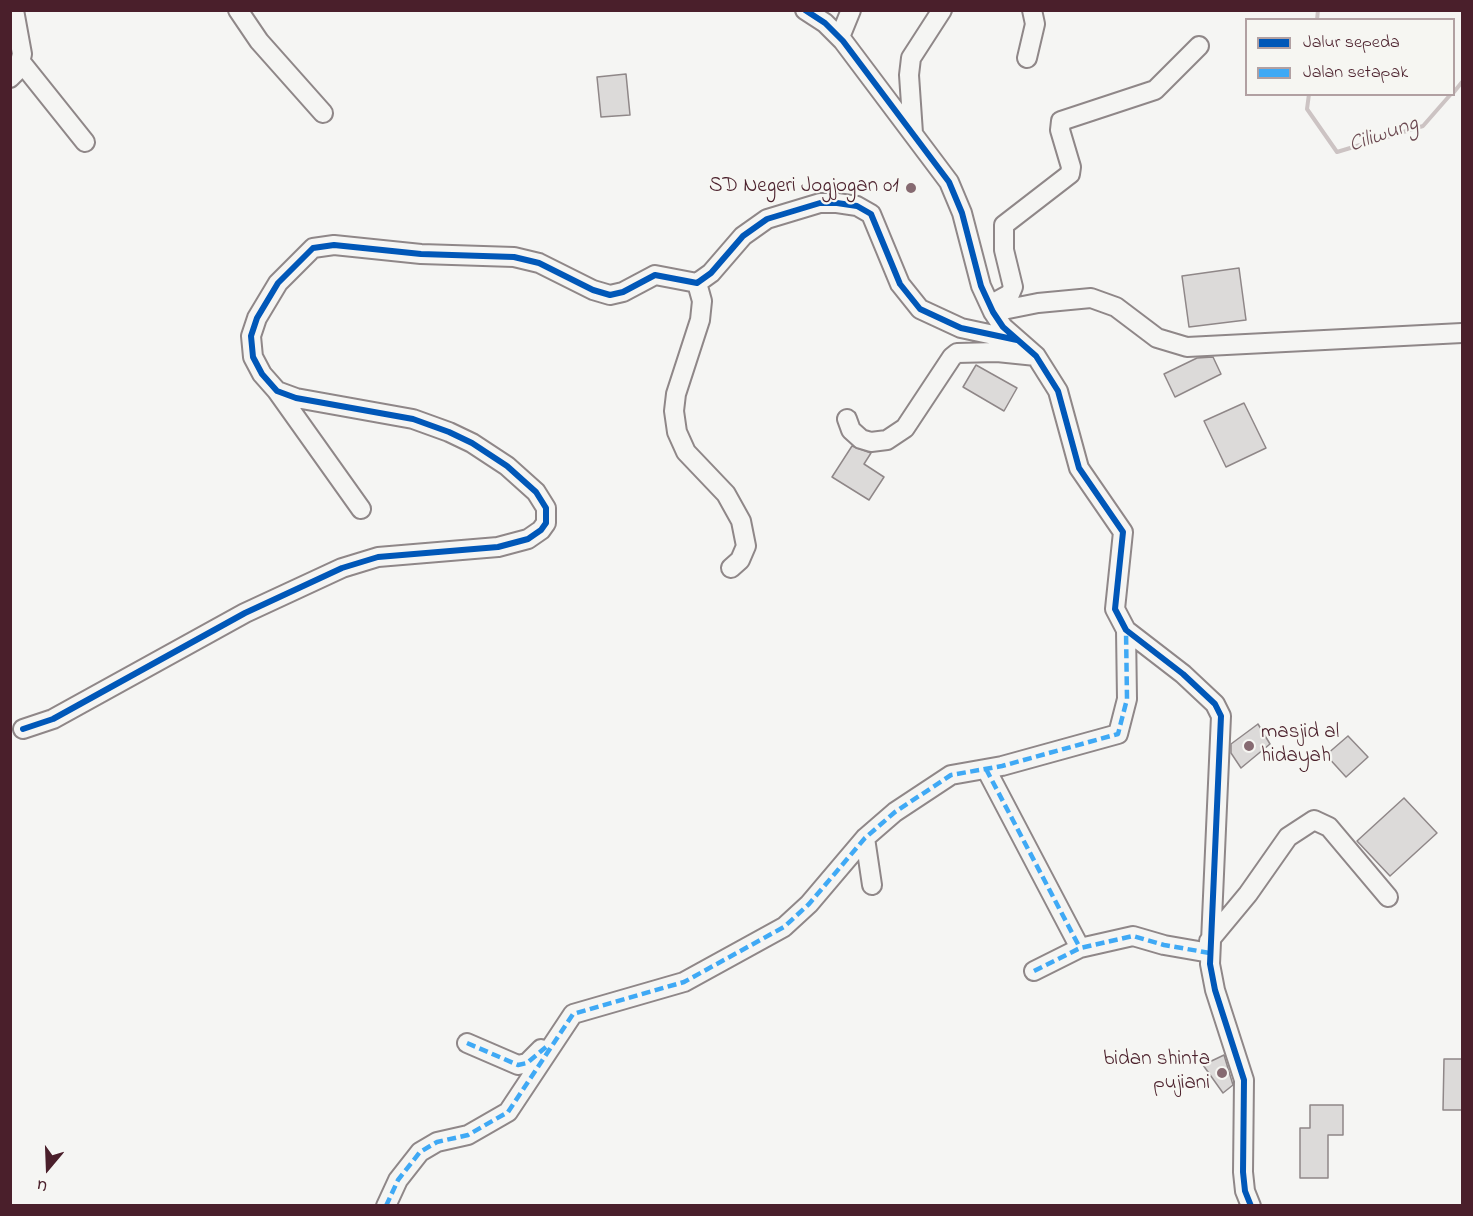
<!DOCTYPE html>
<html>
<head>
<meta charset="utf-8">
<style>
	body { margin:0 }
	#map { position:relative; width:1473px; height:1216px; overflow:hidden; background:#f5f5f3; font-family:"Indie Flower",sans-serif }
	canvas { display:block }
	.frame { position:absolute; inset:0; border:12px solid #4a1f2b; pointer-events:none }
	.legend { position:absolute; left:1245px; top:18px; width:210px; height:78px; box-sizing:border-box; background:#f6f6f2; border:2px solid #b1a0a2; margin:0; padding:8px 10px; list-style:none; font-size:18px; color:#4a1f2b }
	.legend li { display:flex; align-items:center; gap:12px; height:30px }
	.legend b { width:30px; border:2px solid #b1a0a2 }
	.north { position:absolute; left:18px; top:1138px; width:60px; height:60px; -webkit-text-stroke:4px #f6f6f2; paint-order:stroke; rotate:199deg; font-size:16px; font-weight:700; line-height:24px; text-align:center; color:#4a1f2b }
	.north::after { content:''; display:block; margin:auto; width:21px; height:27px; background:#4a1f2b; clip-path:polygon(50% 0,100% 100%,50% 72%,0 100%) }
</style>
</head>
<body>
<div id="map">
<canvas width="1473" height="1216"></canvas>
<div class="frame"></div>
<ul class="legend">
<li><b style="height:8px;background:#0057b8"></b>Jalur sepeda</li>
<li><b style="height:8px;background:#3fa9f5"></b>Jalan setapak</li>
</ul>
<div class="north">U</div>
</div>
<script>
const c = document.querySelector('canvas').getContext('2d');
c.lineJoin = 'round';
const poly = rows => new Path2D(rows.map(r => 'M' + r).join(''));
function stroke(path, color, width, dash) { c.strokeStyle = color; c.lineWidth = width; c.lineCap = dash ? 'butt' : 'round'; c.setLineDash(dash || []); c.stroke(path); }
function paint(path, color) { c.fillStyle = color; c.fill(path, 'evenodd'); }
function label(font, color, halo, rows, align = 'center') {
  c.font = font + ' "Indie Flower",sans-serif'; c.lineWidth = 4.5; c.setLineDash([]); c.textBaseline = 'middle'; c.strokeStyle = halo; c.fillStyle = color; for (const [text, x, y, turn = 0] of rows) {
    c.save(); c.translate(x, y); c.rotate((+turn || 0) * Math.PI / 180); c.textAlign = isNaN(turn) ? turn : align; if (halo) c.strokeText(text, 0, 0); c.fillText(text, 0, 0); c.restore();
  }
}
stroke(poly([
	[1317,20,1318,10],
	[1454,92,1462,82],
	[1309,94,1307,109,1337,152,1423,126,1451,94]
]), '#ccc3c3', 4);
const building = poly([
	[626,74,630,115,601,117,597,77,626,74],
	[1239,268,1246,320,1189,327,1182,276,1239,268],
	[1213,357,1221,374,1175,397,1164,374,1197,358,1213,357],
	[976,365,1017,388,1004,411,963,387,976,365],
	[1244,403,1266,448,1226,467,1204,421,1244,403],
	[852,446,871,453,864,464,884,477,869,500,832,477,852,446],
	[1258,724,1270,744,1241,768,1231,753,1231,744,1258,724],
	[1348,736,1368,757,1346,777,1326,755,1348,736],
	[1404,798,1437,833,1390,876,1357,841,1404,798],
	[1224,1055,1233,1085,1223,1093,1203,1065,1224,1055],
	[1444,1059,1462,1059,1462,1110,1443,1110,1444,1059],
	[1310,1105,1343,1105,1343,1135,1328,1135,1328,1178,1300,1178,1300,1128,1310,1128,1310,1105]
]);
paint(building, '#dcdad9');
stroke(building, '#8f8788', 1.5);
const minor = poly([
	[238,10,259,41,323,113],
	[805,10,825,23,843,41,949,182,962,213,981,286,993,312,1003,327,1036,356,1058,391,1079,468,1123,532,1115,609,1126,630,1183,674,1215,704,1221,716,1210,964,1215,990,1244,1080,1243,1172,1245,1191,1251,1206],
	[840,37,851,10],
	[1027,58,1035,24,1032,10],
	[21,62,85,142],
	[10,78,18,70,22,54,14,10],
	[913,133,909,75,911,58,942,10],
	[697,283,702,301,700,320,676,394,674,411,677,432,686,452,726,494,741,521,746,546,740,560,731,568],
	[990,305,1010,294,1013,287,1004,250,1004,225,1070,174,1071,167,1060,130,1061,121,1155,90,1199,46],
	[993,312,1038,303,1091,298,1116,307,1157,338,1187,347,1462,333],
	[277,391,361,509],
	[847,419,851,430,861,439,871,442,887,440,905,428,952,357,957,353,997,352,1036,356],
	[23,729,53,719,245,613,342,568,378,557,498,547,528,539,541,530,546,523,546,508,536,492,507,466,472,443,449,432,413,419,296,398,277,391,262,374,253,357,251,336,257,318,278,283,313,248,334,245,421,254,514,257,539,263,593,290,610,295,623,292,655,275,697,283,711,273,743,236,767,219,820,203,837,203,857,206,871,214,900,284,920,309,961,328,1017,340],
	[986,769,1080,948],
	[865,838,872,885],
	[1209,941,1248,894,1288,837,1314,820,1329,827,1388,897],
	[1034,971,1080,948,1133,936,1164,945,1210,953],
	[467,1043,518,1065,527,1063,541,1049],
	[386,1206,398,1180,420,1152,437,1142,468,1135,508,1112,573,1014,684,982,784,927,809,904,865,838,895,812,951,775,1002,766,1118,734,1127,699,1126,630]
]);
stroke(minor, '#8f8788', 22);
stroke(minor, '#f5f5f3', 18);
stroke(poly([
	[986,769,1080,948],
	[1034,971,1080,948,1133,936,1164,945,1210,953],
	[467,1043,518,1065,527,1063,546,1047],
	[386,1206,398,1180,420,1152,437,1142,468,1135,508,1112,573,1014,684,982,784,927,809,904,865,838,895,812,951,775,1002,766,1118,734,1127,699,1126,630]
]), '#3fa9f5', 4.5, [9, 4.5]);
stroke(poly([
	[805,10,825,23,843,41,949,182,962,213,981,286,993,312,1003,327,1036,356,1058,391,1079,468,1123,532,1115,609,1126,630,1183,674,1215,704,1221,716,1210,964,1215,990,1244,1080,1243,1172,1245,1191,1251,1206],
	[23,729,53,719,245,613,342,568,378,557,498,547,528,539,541,530,546,523,546,508,536,492,507,466,472,443,449,432,413,419,296,398,277,391,262,374,253,357,251,336,257,318,278,283,313,248,334,245,421,254,514,257,539,263,593,290,610,295,623,292,655,275,697,283,711,273,743,236,767,219,820,203,837,203,857,206,871,214,900,284,920,309,961,328,1017,340]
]), '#0057b8', 6);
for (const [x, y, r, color] of [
	[911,188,6,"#866a71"],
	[1249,746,6,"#866a71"],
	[1222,1073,6,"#866a71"]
]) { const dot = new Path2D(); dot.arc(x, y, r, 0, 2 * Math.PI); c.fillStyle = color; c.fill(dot); stroke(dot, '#f6f6f2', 2); }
label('21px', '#4a1f2b', '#f6f6f2', [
	["SD Negeri Jogjogan 01",899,188],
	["masjid al",1261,734,"left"],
	["hidayah",1261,758,"left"],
	["bidan shinta",1210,1061],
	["pujiani",1210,1085]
], 'right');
label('italic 22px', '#6c4a52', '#f6f6f2', [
	["Ciliwung",1384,136,-19]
]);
</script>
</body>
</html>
